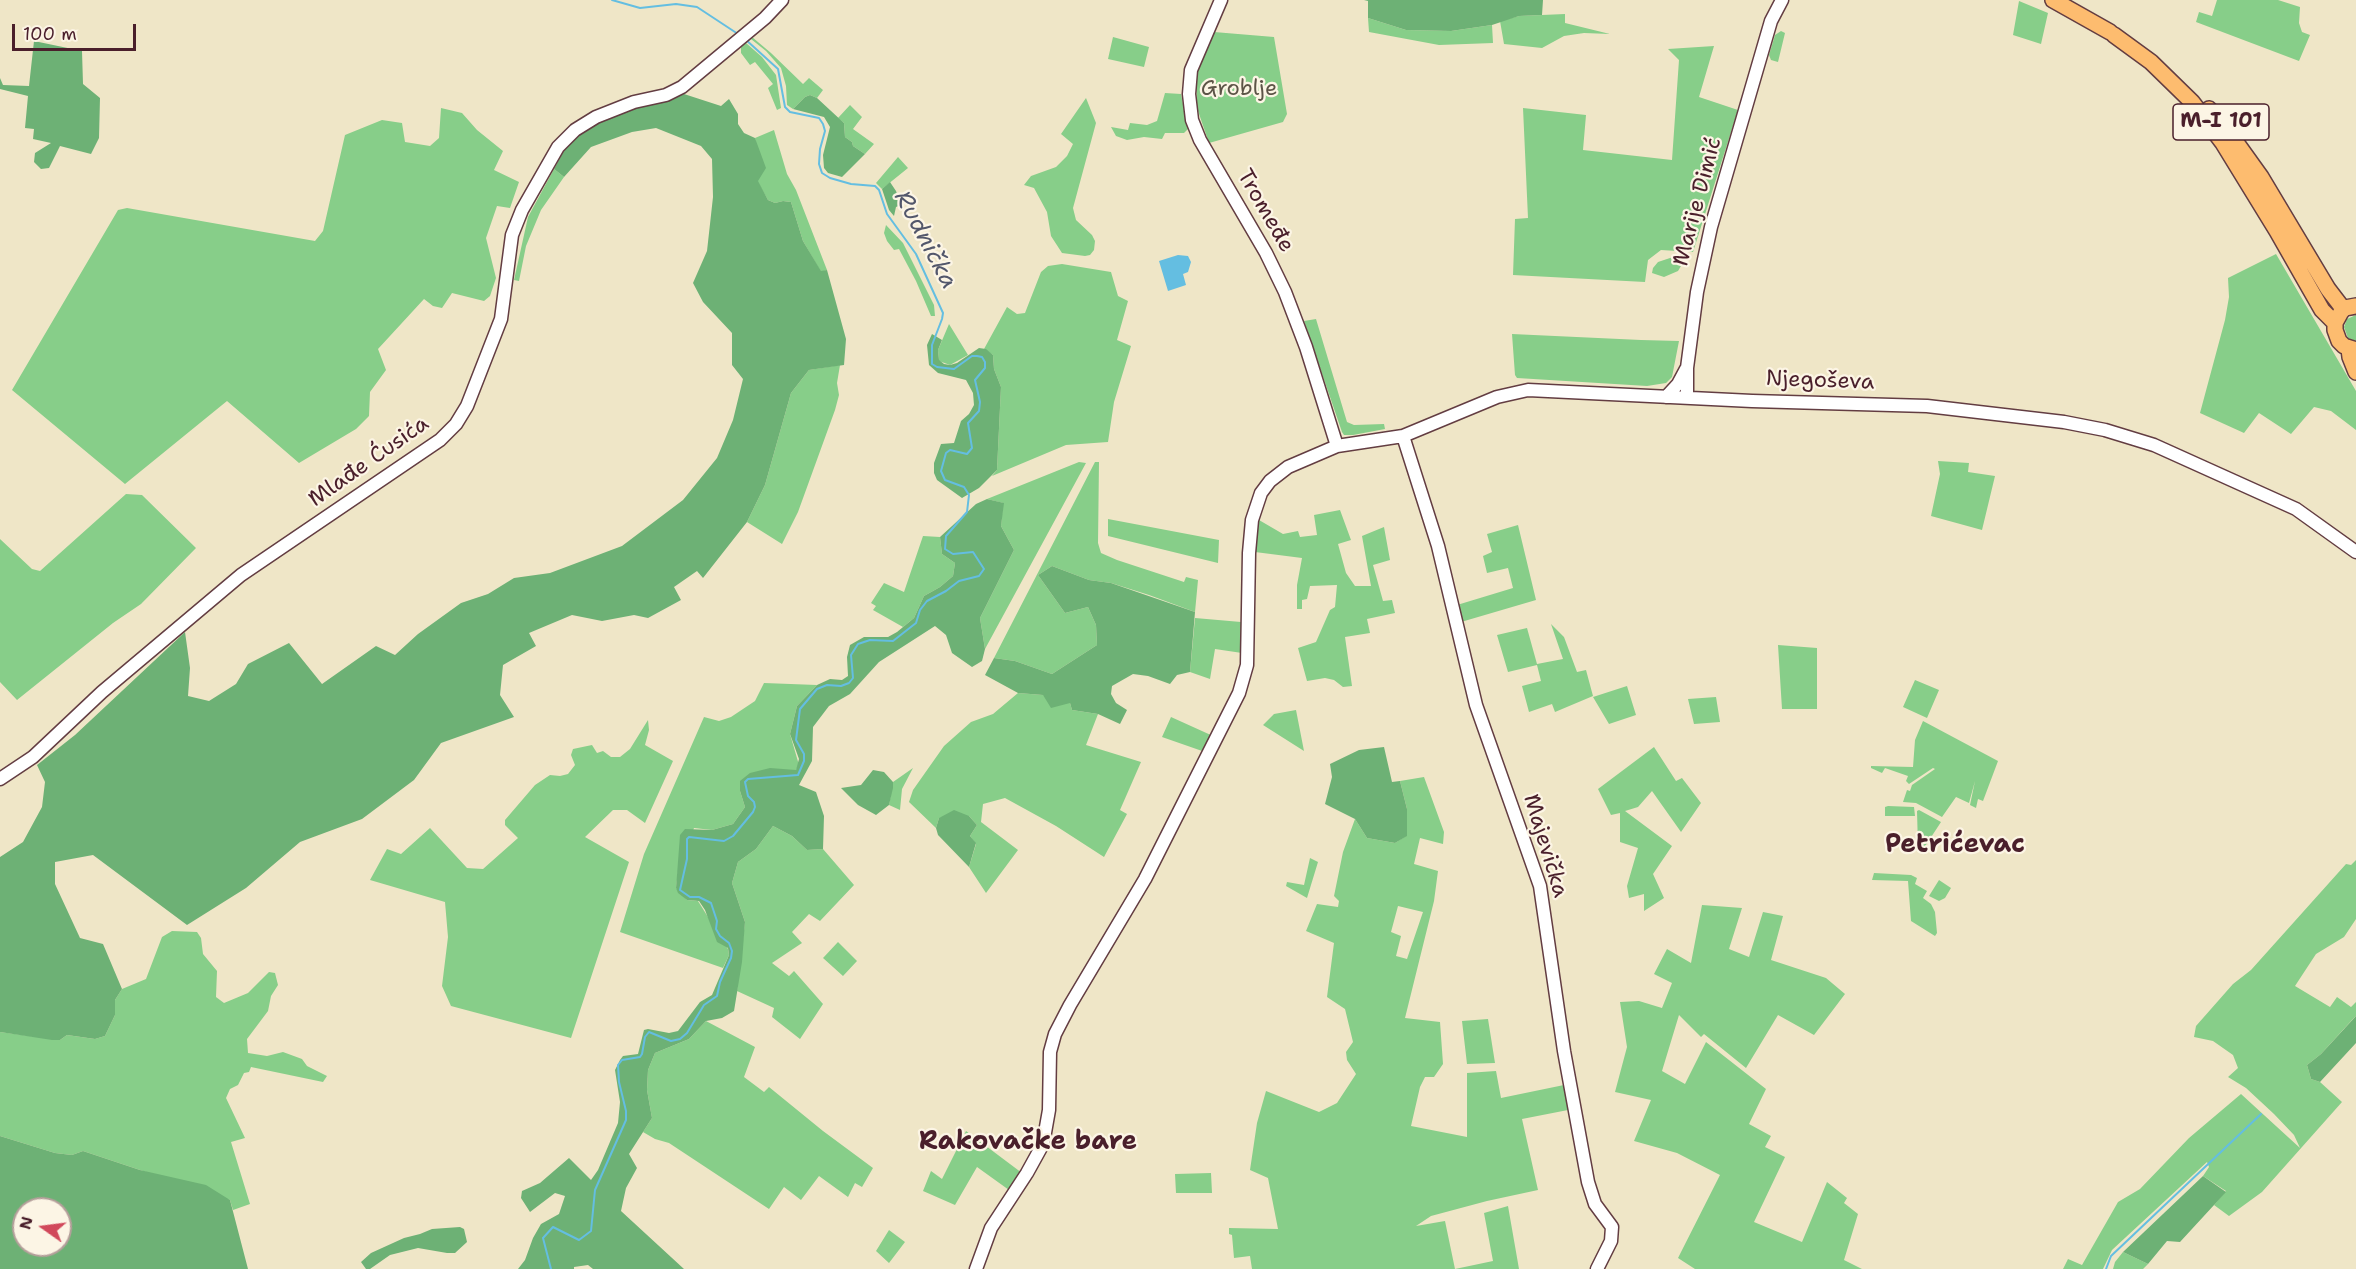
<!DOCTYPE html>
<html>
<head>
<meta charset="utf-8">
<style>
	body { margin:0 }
	#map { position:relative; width:2356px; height:1269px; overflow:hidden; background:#efe6c7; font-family:"Shantell Sans",sans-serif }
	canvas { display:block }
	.north { position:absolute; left:12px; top:1197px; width:60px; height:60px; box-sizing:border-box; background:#fcf5e5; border:2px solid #b59f9b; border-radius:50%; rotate:284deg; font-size:16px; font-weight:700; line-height:24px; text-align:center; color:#4a1f2b }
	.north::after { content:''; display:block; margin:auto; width:21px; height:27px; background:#d1495b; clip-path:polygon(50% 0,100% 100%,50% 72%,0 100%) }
	.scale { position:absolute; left:12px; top:24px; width:124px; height:27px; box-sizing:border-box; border:3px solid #4a1f2b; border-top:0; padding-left:8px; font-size:18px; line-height:21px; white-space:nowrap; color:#4a1f2b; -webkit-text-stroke:4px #fcf5e5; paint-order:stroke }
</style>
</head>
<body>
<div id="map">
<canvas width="2356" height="1269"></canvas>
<div class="north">N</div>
<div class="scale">100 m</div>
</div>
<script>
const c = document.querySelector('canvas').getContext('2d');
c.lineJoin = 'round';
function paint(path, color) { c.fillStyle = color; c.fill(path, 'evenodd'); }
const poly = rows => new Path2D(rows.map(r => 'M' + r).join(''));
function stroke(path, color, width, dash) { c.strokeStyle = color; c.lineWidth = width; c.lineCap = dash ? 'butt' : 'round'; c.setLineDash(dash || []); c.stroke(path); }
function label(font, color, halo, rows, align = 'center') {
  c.font = font + ' "Shantell Sans",sans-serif'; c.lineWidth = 4.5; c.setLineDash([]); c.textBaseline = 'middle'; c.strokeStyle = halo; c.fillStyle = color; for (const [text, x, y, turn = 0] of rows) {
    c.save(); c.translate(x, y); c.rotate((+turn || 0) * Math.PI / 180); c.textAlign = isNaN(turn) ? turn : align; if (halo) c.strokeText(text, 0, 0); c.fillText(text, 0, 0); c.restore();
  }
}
paint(poly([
	[2217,0,2278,0,2300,7,2299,23,2302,32,2310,35,2299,61,2196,22,2199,12,2212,16],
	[2019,1,2048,13,2041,44,2013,35],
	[1565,14,1565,23,1610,34,1584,33,1564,36,1542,48,1504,44,1500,21,1519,16],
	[1368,18,1406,30,1451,31,1492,25,1493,43,1439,45,1369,32],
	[1781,31,1785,33,1778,62,1771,60,1769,55,1775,35],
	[1214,32,1274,37,1287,114,1283,122,1209,143,1197,108,1196,78,1201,58],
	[752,37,771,53,803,84,809,78,823,90,817,98,810,95,805,97,793,109,787,105,786,86,781,68,766,51,751,39],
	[1113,37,1149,47,1144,67,1108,59],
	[746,43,762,57,776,75,781,108,777,110,768,88,773,84,755,62,750,65,741,53,741,47],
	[1714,46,1699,97,1738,110,1693,252,1661,250,1648,260,1645,282,1513,275,1515,219,1528,218,1523,108,1586,115,1583,150,1672,160,1679,60,1668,49],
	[1165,93,1181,94,1188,129,1184,133,1165,133,1162,139,1144,137,1127,140,1116,136,1111,127,1128,130,1130,123,1147,125,1157,121],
	[1086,98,1096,123,1073,208,1076,220,1092,235,1095,241,1094,250,1090,255,1085,256,1062,253,1051,236,1047,212,1034,188,1024,185,1031,176,1056,167,1067,156,1073,144,1061,134],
	[850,105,862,117,853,129,874,144,865,154,853,146,852,142,845,137,844,123,838,118],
	[441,108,462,113,477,130,503,151,494,170,519,182,510,208,497,206,486,238,496,278,490,296,484,301,452,293,442,308,433,306,424,299,378,349,386,370,370,392,369,416,356,429,299,463,227,401,125,484,12,390,118,210,127,208,315,241,323,231,345,135,382,120,402,123,405,142,430,146,439,138],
	[774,130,787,174,796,190,827,270,821,272,803,241,791,202,783,201,775,203,768,200,757,181,760,175,755,138],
	[898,157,908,168,882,189,876,183],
	[554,169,564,177,541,210,526,246,519,281,514,280,528,217],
	[886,225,903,243,934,305,935,316,931,316,916,281,899,249,894,250,887,241,884,233],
	[2276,254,2356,391,2356,430,2331,411,2314,407,2291,434,2259,413,2244,433,2200,413,2225,320,2229,297,2228,278],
	[1676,256,1684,261,1678,271,1664,277,1652,273,1653,268,1658,262],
	[1062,264,1111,272,1118,296,1128,301,1117,340,1131,346,1114,402,1108,442,1066,445,992,476,997,470,1001,387,994,369,993,355,984,349,1007,307,1017,314,1025,313,1041,272,1048,266],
	[2356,315,2356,341,2348,338,2344,327,2347,319],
	[1316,319,1347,422,1354,425,1384,424,1385,429,1353,435,1344,435,1342,432,1304,321],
	[949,324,968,355,950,365,939,361,938,350],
	[1512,334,1641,340,1679,341,1672,377,1666,383,1647,386,1517,378,1515,375],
	[840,365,837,383,839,395,835,410,798,512,782,544,747,522,765,485,791,393,809,370],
	[1938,461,1969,463,1968,472,1995,476,1982,530,1931,516,1940,474],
	[1079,462,1086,463,985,649,980,618,1014,550,1001,526,1003,503,987,499],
	[1095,462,1099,462,1098,543,1101,553,1117,560,1184,582,1186,577,1198,580,1195,612,1149,595,1111,583,1089,580,1052,566,1038,575,1065,613,1088,607,1096,625,1097,645,1052,674,1015,661,994,658],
	[126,494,142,495,196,548,141,604,113,623,17,700,0,682,0,539,32,569,40,571],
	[1340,510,1351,540,1338,544,1346,573,1355,586,1371,586,1362,536,1384,527,1390,560,1373,565,1383,601,1392,600,1395,613,1367,619,1370,633,1345,637,1352,686,1343,687,1334,680,1325,678,1307,681,1298,648,1316,642,1330,610,1335,607,1337,585,1310,586,1307,599,1302,600,1302,609,1297,609,1297,585,1302,558,1255,552,1259,520,1283,534,1298,531,1300,537,1317,535,1314,515],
	[1108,519,1219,540,1218,563,1108,536],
	[1518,525,1536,600,1461,622,1457,605,1513,588,1508,568,1487,573,1483,556,1492,552,1487,534],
	[923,536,940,537,942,554,955,563,953,576,940,587,924,596,914,618,903,627,873,610,876,606,871,603,884,583,904,592],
	[1195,618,1241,622,1242,653,1215,649,1210,679,1190,672],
	[1551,624,1564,637,1577,672,1586,670,1593,696,1555,712,1552,704,1529,712,1522,686,1541,681,1537,665,1508,672,1497,635,1527,628,1537,664,1563,659],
	[1778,645,1817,648,1817,709,1782,709],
	[1915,680,1939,690,1927,718,1903,707],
	[764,683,817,685,797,706,790,734,799,765,796,770,787,770,740,791,745,807,733,824,712,830,694,828,678,871,676,888,687,900,698,901,728,949,729,955,723,968,620,932,644,854,704,717,719,721,731,717,755,701],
	[1627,686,1636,715,1609,724,1593,697],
	[1018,693,1043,695,1070,703,1072,710,1098,714,1086,745,1141,762,1120,810,1127,814,1104,857,1056,826,1005,798,983,804,981,822,1018,850,986,893,969,867,976,844,970,836,977,825,969,816,939,818,936,828,909,802,913,790,944,746,971,722,993,714],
	[1716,697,1720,722,1694,724,1688,699],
	[1296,710,1304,751,1263,725,1274,714],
	[1171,717,1213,736,1205,752,1162,737],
	[648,720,649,730,645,745,673,761,645,823,627,810,613,810,585,837,629,862,571,1038,451,1006,442,986,448,937,445,902,370,880,387,849,401,854,430,828,467,868,483,869,518,838,505,825,505,820,535,785,550,775,560,776,568,774,575,765,571,755,573,749,592,745,597,753,603,751,611,757,620,757,630,749],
	[1923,721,1998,761,1983,801,1978,799,1976,808,1970,805,1975,781,1969,803,1956,797,1942,817,1916,803,1903,802,1907,790,1910,791,1912,785,1935,769,1933,768,1909,784,1906,781,1908,776,1885,768,1882,773,1871,768,1871,766,1913,767,1915,740],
	[1654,747,1676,781,1682,778,1701,803,1681,832,1652,791,1638,807,1625,811,1672,846,1653,874,1664,898,1644,911,1644,894,1629,898,1627,886,1638,848,1620,842,1620,813,1611,815,1598,789],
	[913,768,902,789,900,810,889,805,893,782],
	[1424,777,1444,832,1443,844,1420,838,1414,864,1438,871,1434,901,1405,1018,1440,1022,1443,1064,1434,1077,1425,1077,1420,1087,1411,1126,1467,1137,1467,1073,1496,1071,1501,1098,1564,1085,1568,1110,1522,1119,1538,1190,1487,1201,1431,1216,1416,1226,1445,1221,1455,1269,1493,1261,1484,1213,1508,1206,1519,1269,1252,1269,1250,1256,1234,1258,1232,1235,1229,1234,1229,1228,1278,1229,1268,1178,1250,1170,1257,1123,1266,1091,1319,1112,1337,1103,1356,1074,1347,1060,1346,1052,1353,1042,1345,1009,1327,997,1334,943,1306,931,1317,904,1338,907,1339,901,1334,896,1343,852,1355,819,1367,838,1395,843,1406,836,1407,809,1400,781],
	[1398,906,1423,912,1407,959,1396,956,1401,936,1391,932],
	[1888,806,1914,807,1915,816,1885,816,1885,807],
	[1919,810,1941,822,1922,851,1918,847,1917,811],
	[773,826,792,836,807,850,823,849,854,885,820,921,809,914,792,932,802,943,772,963,789,976,794,971,823,1004,800,1039,772,1017,774,1008,737,991,745,922,732,883,738,862,756,849],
	[1310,858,1318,862,1307,898,1286,886,1287,882,1304,885],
	[2356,860,2356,919,2344,937,2316,954,2295,986,2330,1007,2337,997,2351,1007,2356,1002,2356,1016,2352,1020,2321,1054,2307,1065,2311,1079,2320,1082,2342,1102,2262,1192,2229,1216,2214,1205,2226,1191,2203,1176,2209,1167,2207,1162,2112,1250,2103,1269,2063,1269,2068,1259,2082,1265,2118,1202,2140,1189,2189,1138,2241,1094,2300,1148,2294,1135,2274,1114,2246,1088,2228,1077,2238,1068,2233,1055,2213,1041,2194,1037,2196,1026,2233,984,2251,970,2346,864,2351,865],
	[1874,873,1911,875,1917,878,1915,884,1927,891,1923,898,1931,904,1935,912,1937,933,1935,936,1911,921,1908,881,1872,880],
	[1939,880,1951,888,1945,898,1939,901,1929,896],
	[1702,905,1742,908,1729,949,1749,957,1763,912,1783,916,1771,960,1826,978,1845,994,1814,1035,1778,1015,1746,1068,1704,1034,1701,1037,1679,1015,1662,1071,1685,1084,1706,1042,1766,1089,1749,1124,1771,1136,1765,1147,1785,1157,1754,1222,1802,1242,1827,1182,1847,1198,1844,1203,1858,1214,1844,1260,1862,1269,1695,1269,1678,1258,1720,1175,1677,1153,1634,1141,1651,1100,1615,1092,1627,1047,1620,1002,1639,1001,1662,1008,1672,983,1654,974,1667,949,1691,963],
	[172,931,197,932,201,938,203,954,217,971,216,997,224,1003,248,993,269,972,275,973,278,985,271,996,268,1011,247,1039,248,1053,267,1056,283,1052,302,1059,307,1066,327,1076,323,1082,251,1067,249,1072,244,1073,238,1085,230,1089,226,1098,245,1138,231,1142,250,1204,233,1210,230,1200,83,1151,72,1155,55,1153,0,1136,0,1032,60,1040,67,1035,95,1039,105,1036,115,1015,115,1000,122,989,146,979,162,937],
	[838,942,857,961,843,976,823,958],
	[1488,1019,1495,1063,1467,1064,1462,1021],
	[706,1021,755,1047,744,1077,764,1092,769,1087,823,1131,873,1168,862,1187,855,1183,848,1197,819,1176,801,1200,784,1187,769,1209,669,1143,655,1139,643,1132,652,1118,647,1090,648,1070,655,1053,689,1039],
	[966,1131,1022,1173,1009,1190,977,1167,955,1205,923,1191,931,1171,942,1179],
	[1211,1173,1212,1193,1176,1193,1175,1174],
	[889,1230,905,1242,889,1263,876,1251],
	[2123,1252,2148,1264,2143,1269,2113,1269,2115,1262]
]), '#87ce89');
paint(poly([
	[1364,0,1543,0,1542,15,1519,16,1492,25,1451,31,1406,30,1368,18,1368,1],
	[34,41,82,51,83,84,100,98,99,138,91,154,60,146,49,168,41,169,34,162,35,153,51,143,33,139,34,129,25,128,28,96,0,89,0,78,3,85,29,86],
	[684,94,721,106,729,99,738,114,738,124,744,133,755,138,766,168,758,181,768,200,775,203,783,201,791,202,803,241,821,271,827,270,846,339,844,365,809,370,791,393,765,485,747,522,703,578,697,571,674,587,681,600,648,618,634,615,602,621,572,615,529,633,536,646,503,665,500,695,514,717,441,743,414,780,362,819,300,842,246,888,187,925,93,855,55,862,55,884,80,938,103,944,122,989,115,1000,115,1015,105,1036,95,1039,67,1035,60,1040,52,1040,0,1032,0,857,23,842,42,807,45,782,37,765,75,735,185,632,190,668,188,696,209,701,236,684,248,664,289,643,322,684,376,646,395,655,418,634,461,603,488,594,514,578,550,573,622,546,683,500,717,458,733,420,743,379,732,365,732,333,703,302,693,283,707,251,713,197,712,159,701,146,656,128,632,132,591,147,564,177,554,169,567,145,593,123,623,111],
	[810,95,817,98,844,123,845,137,852,142,853,146,865,154,842,177,828,173,824,168,823,155,830,127,824,117,793,109,805,97],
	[890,182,896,191,901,205,896,207,894,216,889,210,882,189],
	[932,334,942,340,938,350,939,360,944,364,950,365,957,363,979,348,986,349,993,355,994,369,1001,387,997,470,979,488,962,498,937,480,934,473,934,463,941,444,954,443,961,421,969,414,974,405,973,393,966,380,938,373,929,365,927,345],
	[987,499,1004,503,1001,526,1014,550,980,618,985,649,982,661,972,667,952,653,946,635,935,626,879,662,850,694,829,706,813,727,812,761,799,785,816,792,824,816,823,849,807,850,792,836,773,826,756,849,738,862,732,883,745,922,742,962,734,1011,722,1018,706,1021,689,1039,655,1053,648,1070,647,1090,652,1118,629,1154,637,1168,626,1188,621,1211,684,1269,593,1269,588,1265,574,1267,574,1269,518,1269,525,1260,533,1238,541,1224,559,1214,565,1196,555,1193,530,1212,521,1198,522,1191,540,1183,569,1158,591,1180,598,1170,618,1123,620,1102,615,1070,620,1060,623,1056,638,1054,644,1030,648,1029,669,1033,678,1031,700,1002,712,995,729,955,728,948,717,942,705,910,699,901,687,900,678,893,676,888,680,835,685,829,712,830,733,824,745,807,740,791,740,781,750,773,770,768,796,770,799,759,790,734,797,706,817,685,830,679,842,680,848,676,847,657,850,645,864,637,888,637,897,632,914,618,924,596,940,587,953,576,955,563,942,554,940,537,976,504],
	[1052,566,1089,580,1111,583,1195,612,1190,672,1177,675,1170,684,1148,676,1133,674,1112,686,1111,694,1116,703,1127,710,1120,724,1098,714,1072,710,1070,703,1051,708,1043,695,1018,693,985,675,994,658,1015,661,1052,674,1097,645,1096,625,1088,607,1065,613,1038,575],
	[1384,747,1392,782,1400,781,1407,809,1407,836,1395,843,1367,838,1355,819,1325,804,1332,777,1330,764,1359,750],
	[873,770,884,772,893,782,893,788,889,805,876,815,858,805,841,788,861,785],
	[954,810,969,816,977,825,970,836,976,843,969,867,938,835,936,828,939,818],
	[2356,1016,2356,1043,2320,1082,2311,1079,2307,1065,2321,1054],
	[0,1136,55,1153,72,1155,83,1151,140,1170,206,1185,230,1200,248,1269,0,1269],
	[24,1209,60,1209,60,1245,24,1245],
	[2203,1176,2226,1192,2180,1242,2167,1241,2148,1264,2123,1252],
	[460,1227,464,1229,467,1242,455,1253,447,1253,418,1248,390,1255,370,1269,366,1269,361,1262,371,1253,404,1238,420,1234,432,1229]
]), '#6db175');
paint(poly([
	[1178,255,1188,256,1191,262,1188,272,1183,274,1186,285,1168,291,1159,261]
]), '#64bee1');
stroke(poly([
	[612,0,640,8,676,4,697,7,738,34],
	[551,1269,543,1238,553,1227,579,1240,591,1231,595,1190,626,1120,626,1111,619,1082,618,1065,622,1060,640,1057,642,1054,645,1037,649,1032,671,1041,680,1039,687,1033,704,1005,717,996,720,982,731,958,732,951,729,943,720,936,716,929,717,921,711,903,699,897,690,897,680,890,687,859,687,839,689,837,724,841,733,836,753,812,755,807,754,802,748,796,745,782,748,779,798,775,804,761,804,754,796,740,800,709,817,689,827,685,841,686,849,683,853,678,851,655,858,644,870,640,893,641,916,623,920,610,927,601,946,591,959,581,979,576,984,569,973,552,953,554,945,549,946,536,967,512,969,495,964,487,945,480,941,471,946,453,950,450,967,454,972,448,968,423,979,411,980,402,975,380,985,368,985,362,982,357,977,356,972,356,954,369,937,367,932,364,932,345,942,319,943,313,916,254,887,214,879,190,875,186,851,184,830,178,822,173,819,164,820,149,825,131,823,124,819,118,790,112,785,107,778,69,745,39],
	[2106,1269,2111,1256,2261,1114]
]), '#64bee1', 2);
const tertiary = poly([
	[1221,0,1191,70,1189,94,1192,120,1200,140,1266,253,1285,292,1306,347,1337,446],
	[1666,397,1678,384,1686,369],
	[1687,398,1687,368,1697,292,1711,227,1771,21,1782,0],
	[1403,436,1438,546,1476,705,1540,886,1564,1051,1588,1182,1595,1204,1612,1227,1611,1241,1597,1269],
	[0,779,33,757,102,692,241,575,440,440,456,424,467,406,501,319,512,235,522,210,558,147,575,130,596,117,634,102,666,95,682,87,765,18,782,0],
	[976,1269,991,1228,1027,1173,1043,1144,1049,1110,1050,1052,1055,1034,1070,1005,1145,879,1239,693,1247,665,1249,553,1252,520,1261,493,1270,481,1288,467,1337,446,1403,436,1497,397,1528,390,1752,401,1927,406,2064,422,2105,430,2154,445,2296,509,2356,552]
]);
const primary = poly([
	[2053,0,2110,32],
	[2114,35,2151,62,2192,102,2223,143,2277,231,2322,310,2335,323],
	[2209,109,2233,138,2261,177,2328,289,2341,306,2345,308],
	[2356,306,2345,308,2341,312,2335,323,2335,330,2339,341,2344,346,2356,350],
	[2349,349,2350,357,2356,372]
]);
stroke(tertiary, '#633d42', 15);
stroke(primary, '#633d42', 18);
stroke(tertiary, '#fff', 12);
stroke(primary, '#fdbc6f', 15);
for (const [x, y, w] of [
	[2221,122,96]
]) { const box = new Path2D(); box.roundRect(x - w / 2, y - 18, w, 36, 4.5); c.fillStyle = '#fcf5e5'; c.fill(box); stroke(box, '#4a1f2b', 1.5); }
label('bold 21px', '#4a1f2b', null, [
	["M-I 101",2221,122]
]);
label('22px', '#5c5447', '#fcf5e5', [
	["Groblje",1239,89]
]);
label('22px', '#4a1f2b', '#fcf5e5', [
	["Marije Dimić",1698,202,-75],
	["Tromeđe",1265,211,60],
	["Njegoševa",1820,381,2],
	["Mlađe Ćusića",369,462,-35],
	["Majevička",1545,846,73]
]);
label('italic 24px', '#53576b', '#fcf5e5', [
	["Rudnička",925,240,62]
]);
label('bold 26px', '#4a1f2b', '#fcf5e5', [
	["Petrićevac",1955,845],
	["Rakovačke bare",1028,1142]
]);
</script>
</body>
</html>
